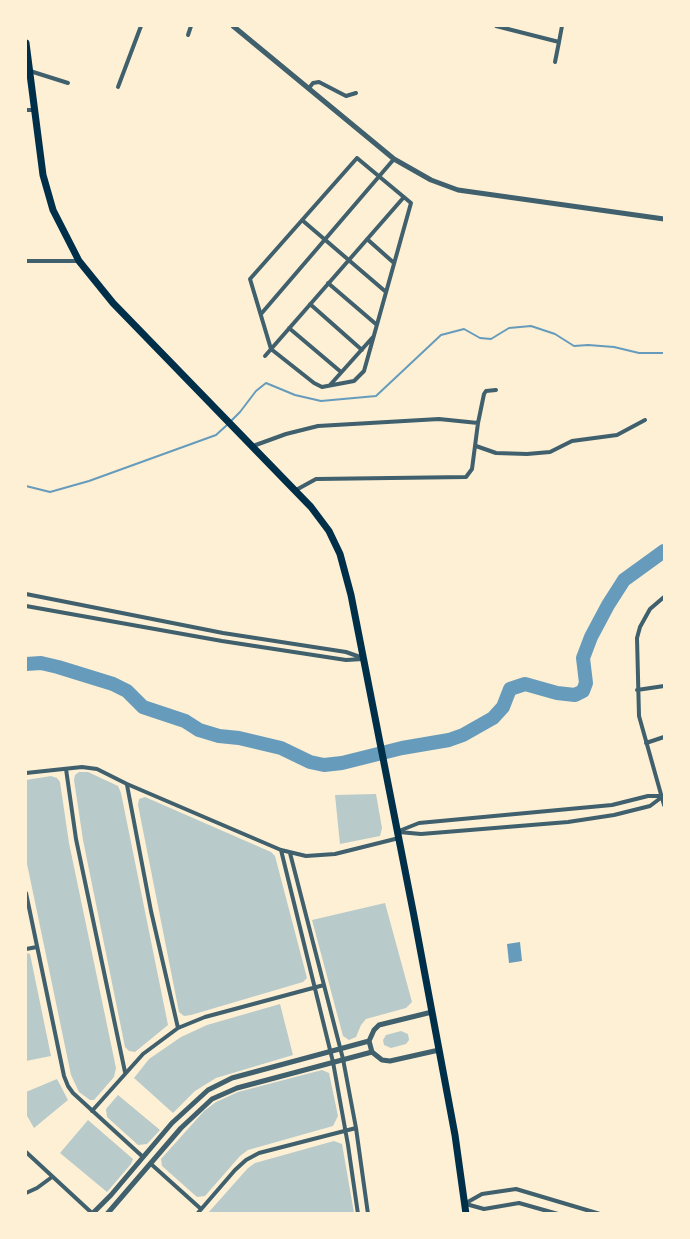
<!DOCTYPE html>
<html>
<head>
<meta charset="utf-8">
<style>
	body { margin:0 }
	#map { position:relative; width:690px; height:1239px; overflow:hidden; background:#fdf0d5; font-family:"DejaVu Sans",sans-serif }
	canvas { display:block }
	.frame { position:absolute; inset:0; border:27px solid #fdf0d5; pointer-events:none }
</style>
</head>
<body>
<div id="map">
<canvas width="690" height="1239"></canvas>
<div class="frame"></div>
</div>
<script>
const c = document.querySelector('canvas').getContext('2d');
c.lineJoin = 'round';
function paint(path, color) { c.fillStyle = color; c.fill(path, 'evenodd'); }
const poly = rows => new Path2D(rows.map(r => 'M' + r).join(''));
function stroke(path, color, width, dash) { c.strokeStyle = color; c.lineWidth = width; c.lineCap = dash ? 'butt' : 'round'; c.setLineDash(dash || []); c.stroke(path); }
paint(poly([
	[79,772,88,772,118,786,121,793,168,1025,135,1052,129,1051,125,1047,83,840,74,780,75,775],
	[51,776,57,778,60,782,69,843,116,1068,114,1077,94,1100,90,1100,79,1092,71,1075,26,859,26,780],
	[376,794,382,828,380,836,340,844,335,795],
	[145,797,271,852,275,856,307,978,303,982,191,1015,184,1016,179,1012,138,805,139,799],
	[385,903,412,1002,406,1008,366,1019,361,1025,356,1037,349,1040,343,1036,312,920],
	[26,953,30,954,51,1056,26,1061],
	[280,1004,293,1055,216,1078,195,1091,173,1113,134,1078,149,1059,181,1037,207,1025],
	[401,1031,408,1034,409,1040,406,1044,391,1048,384,1045,383,1040,386,1035],
	[322,1070,329,1073,338,1116,333,1126,248,1150,240,1156,205,1196,197,1197,162,1166,161,1159,204,1111,216,1102,238,1092],
	[57,1079,68,1100,34,1128,26,1114,26,1092],
	[118,1095,160,1130,147,1144,138,1145,107,1117,106,1109],
	[88,1120,133,1159,131,1164,107,1192,60,1153],
	[334,1141,342,1144,354,1213,208,1213,248,1168,255,1163]
]), '#b9caca');
paint(poly([
	[520,942,522,961,509,963,507,944]
]), '#669bbc');
stroke(poly([
	[231,421,240,412,256,391,266,383,295,395,321,401,376,396,441,335,464,329,480,338,491,339,509,328,531,326,555,334,574,346,588,345,614,347,639,353,664,353],
	[26,486,50,492,89,481,216,435,227,425]
]), '#669bbc', 2);
stroke(poly([
	[26,664,41,663,58,667,113,684,127,691,143,707,185,721,199,730,219,736,239,738,281,748,310,762,324,765,342,763,402,748,449,740,463,735,493,718,503,707,510,689,525,684,557,693,575,695,583,691,586,683,583,658,591,637,608,605,624,580,664,551]
]), '#669bbc', 14);
stroke(poly([
	[496,26,559,42,562,26],
	[188,35,191,26],
	[555,62,559,42],
	[30,71,68,83],
	[118,87,141,26],
	[309,88,313,83,319,82,346,96,356,93],
	[26,110,34,110],
	[357,158,411,203,364,371,354,381,322,387,314,383,271,349,250,279,357,158],
	[302,220,386,292],
	[367,239,394,263],
	[26,261,78,261],
	[328,283,377,325],
	[310,304,362,350],
	[261,314,394,159],
	[289,328,341,372],
	[265,356,404,197],
	[330,385,373,337],
	[478,423,484,394,486,391,496,390],
	[253,446,286,434,318,426,439,419,478,423,472,469,466,477,316,479,296,490],
	[476,446,496,453,527,454,550,452,572,441,617,435,645,420],
	[26,594,223,633,346,652,363,658],
	[664,597,650,609,640,627,637,638,639,716,664,805],
	[26,606,222,641,346,660,363,659],
	[637,690,664,686],
	[646,743,664,737],
	[66,769,76,839,125,1072],
	[26,773,82,767,97,769,127,784,281,850,306,856,335,854,399,838],
	[127,785,151,911,178,1028],
	[399,831,419,823,612,805,648,796,664,796],
	[399,832,421,834,568,822,614,815,650,806,662,797],
	[281,850,333,1062,348,1145,358,1214],
	[290,853,343,1059,356,1128,368,1214],
	[26,893,64,1076,68,1086,73,1093,143,1157],
	[26,949,37,947],
	[92,1111,143,1054,178,1028,205,1017,324,985],
	[26,1152,93,1214],
	[151,1164,201,1209],
	[26,1193,37,1188,52,1177],
	[466,1203,482,1194,516,1189,600,1214],
	[466,1204,484,1209,519,1203,558,1214],
	[197,1214,235,1170,246,1160,259,1153,356,1128]
]), '#3f606c', 4);
stroke(poly([
	[233,26,394,159,431,180,458,190,664,219],
	[432,1012,379,1025,374,1030,369,1041,372,1052,382,1060,390,1061,439,1050],
	[92,1214,111,1195,172,1123,208,1090,232,1078,369,1041],
	[107,1214,181,1128,212,1099,237,1088,372,1052]
]), '#3f606c', 5);
stroke(poly([
	[26,43,43,175,53,210,79,261,113,303,311,507,329,531,340,554,351,595,414,916,455,1135,466,1214]
]), '#003049', 7);
</script>
</body>
</html>
